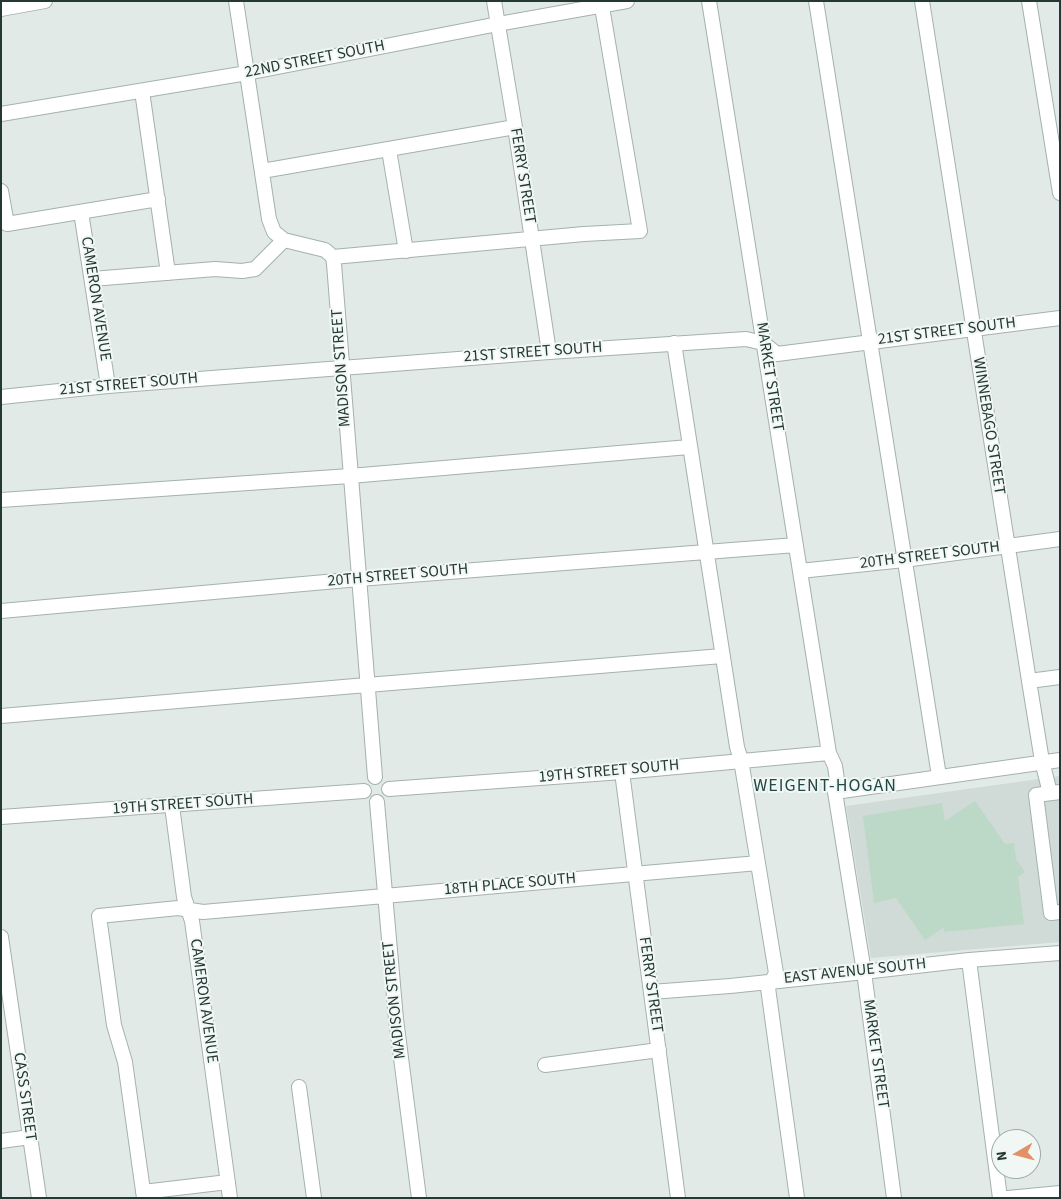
<!DOCTYPE html>
<html>
<head>
<meta charset="utf-8">
<style>
	body { margin:0 }
	#map { position:relative; width:1061px; height:1199px; overflow:hidden; background:#e1eae7; font-family:"Source Sans 3",sans-serif }
	canvas { display:block }
	.frame { position:absolute; inset:0; border:2px solid #243935; pointer-events:none }
	.north { position:absolute; left:991px; top:1129px; width:50px; height:50px; box-sizing:border-box; background:#f1f7f5; border:1px solid #9faba8; border-radius:50%; rotate:262deg; font-size:14px; font-weight:700; line-height:20px; text-align:center; color:#243935 }
	.north::after { content:''; display:block; margin:auto; width:18px; height:22px; background:#e29167; clip-path:polygon(50% 0,100% 100%,50% 72%,0 100%) }
</style>
</head>
<body>
<div id="map">
<canvas width="1061" height="1199"></canvas>
<div class="frame"></div>
<div class="north">N</div>
</div>
<script>
const c = document.querySelector('canvas').getContext('2d');
c.lineJoin = 'round';
function paint(path, color) { c.fillStyle = color; c.fill(path, 'evenodd'); }
const poly = rows => new Path2D(rows.map(r => 'M' + r).join(''));
function stroke(path, color, width, dash) { c.strokeStyle = color; c.lineWidth = width; c.lineCap = dash ? 'butt' : 'round'; c.setLineDash(dash || []); c.stroke(path); }
function label(font, color, halo, rows, align = 'center') {
  c.font = font + ' "Source Sans 3",sans-serif'; c.lineWidth = 4; c.setLineDash([]); c.textBaseline = 'middle'; c.strokeStyle = halo; c.fillStyle = color; for (const [text, x, y, turn = 0] of rows) {
    c.save(); c.translate(x, y); c.rotate((+turn || 0) * Math.PI / 180); c.textAlign = isNaN(turn) ? turn : align; if (halo) c.strokeText(text, 0, 0); c.fillText(text, 0, 0); c.restore();
  }
}
paint(poly([
	[1060,776,1060,942,871,958,846,806]
]), '#d0dad6');
paint(poly([
	[975,801,1005,844,1014,843,1016,859,1025,872,1018,877,1024,924,944,932,944,927,925,940,896,898,874,903,863,816,942,803,945,821]
]), '#bcd9c7');
const minor = poly([
	[236,1,269,219,274,232,284,240,325,250,333,257,334,264,375,777],
	[494,1,515,127,549,352],
	[709,1,829,753,835,766,837,780,835,792],
	[816,1,939,776],
	[922,1,1029,681,1042,761,1050,793],
	[1029,1,1060,193],
	[1,9,45,1],
	[142,91,168,273],
	[1,114,247,73,498,24,627,1],
	[389,150,406,251],
	[262,171,515,127],
	[1,191,7,224,158,199],
	[81,212,108,386],
	[333,257,584,234,640,231,601,1],
	[92,279,215,269,242,271,255,269,284,240],
	[674,343,737,747,741,760,776,973,768,988,797,1198],
	[1,397,108,386,549,352,746,339,763,343,777,354,1060,318],
	[1,500,350,476,689,447],
	[800,571,904,560,1060,539],
	[1,611,359,579,796,545],
	[1029,681,1060,677],
	[1,716,367,685,722,656],
	[622,772,678,1198],
	[832,785,835,792,864,972,894,1198],
	[389,789,622,772,829,753],
	[835,792,1060,760],
	[1060,792,1036,795,1051,913,1060,912],
	[377,802,396,1019,419,1198],
	[172,806,184,897,192,921,230,1198],
	[1,817,364,791],
	[1,937,39,1198],
	[969,960,1000,1198],
	[651,992,730,986,846,974,969,960,1060,953],
	[545,1065,659,1050],
	[299,1087,314,1198],
	[1,1141,30,1137],
	[143,1192,228,1182],
	[144,1198,125,1062,114,1025,99,916,178,908,203,912,758,863],
	[1008,1198,1060,1193]
]);
stroke(minor, '#a5b1ae', 16);
stroke(minor, '#fff', 14);
label('16px', '#243935', '#f1f7f5', [
	["22ND STREET SOUTH",315,60,-11],
	["FERRY STREET",522,176,81],
	["CAMERON AVENUE",95,299,81],
	["21ST STREET SOUTH",947,332,-7],
	["21ST STREET SOUTH",533,353,-4],
	["MADISON STREET",342,368,-94],
	["MARKET STREET",769,377,81],
	["21ST STREET SOUTH",129,385,-5],
	["WINNEBAGO STREET",988,426,81],
	["20TH STREET SOUTH",930,556,-7],
	["20TH STREET SOUTH",398,576,-5],
	["19TH STREET SOUTH",609,772,-5],
	["19TH STREET SOUTH",183,805,-4],
	["18TH PLACE SOUTH",510,885,-5],
	["EAST AVENUE SOUTH",855,972,-6],
	["FERRY STREET",650,985,82],
	["MADISON STREET",395,1000,-96],
	["CAMERON AVENUE",203,1001,82],
	["MARKET STREET",875,1054,82],
	["CASS STREET",24,1097,82]
]);
c.letterSpacing = '1px';
label('18px', '#224943', '#f1f7f5', [
	["WEIGENT-HOGAN",825,787]
]);
c.letterSpacing = '0px';
</script>
</body>
</html>
